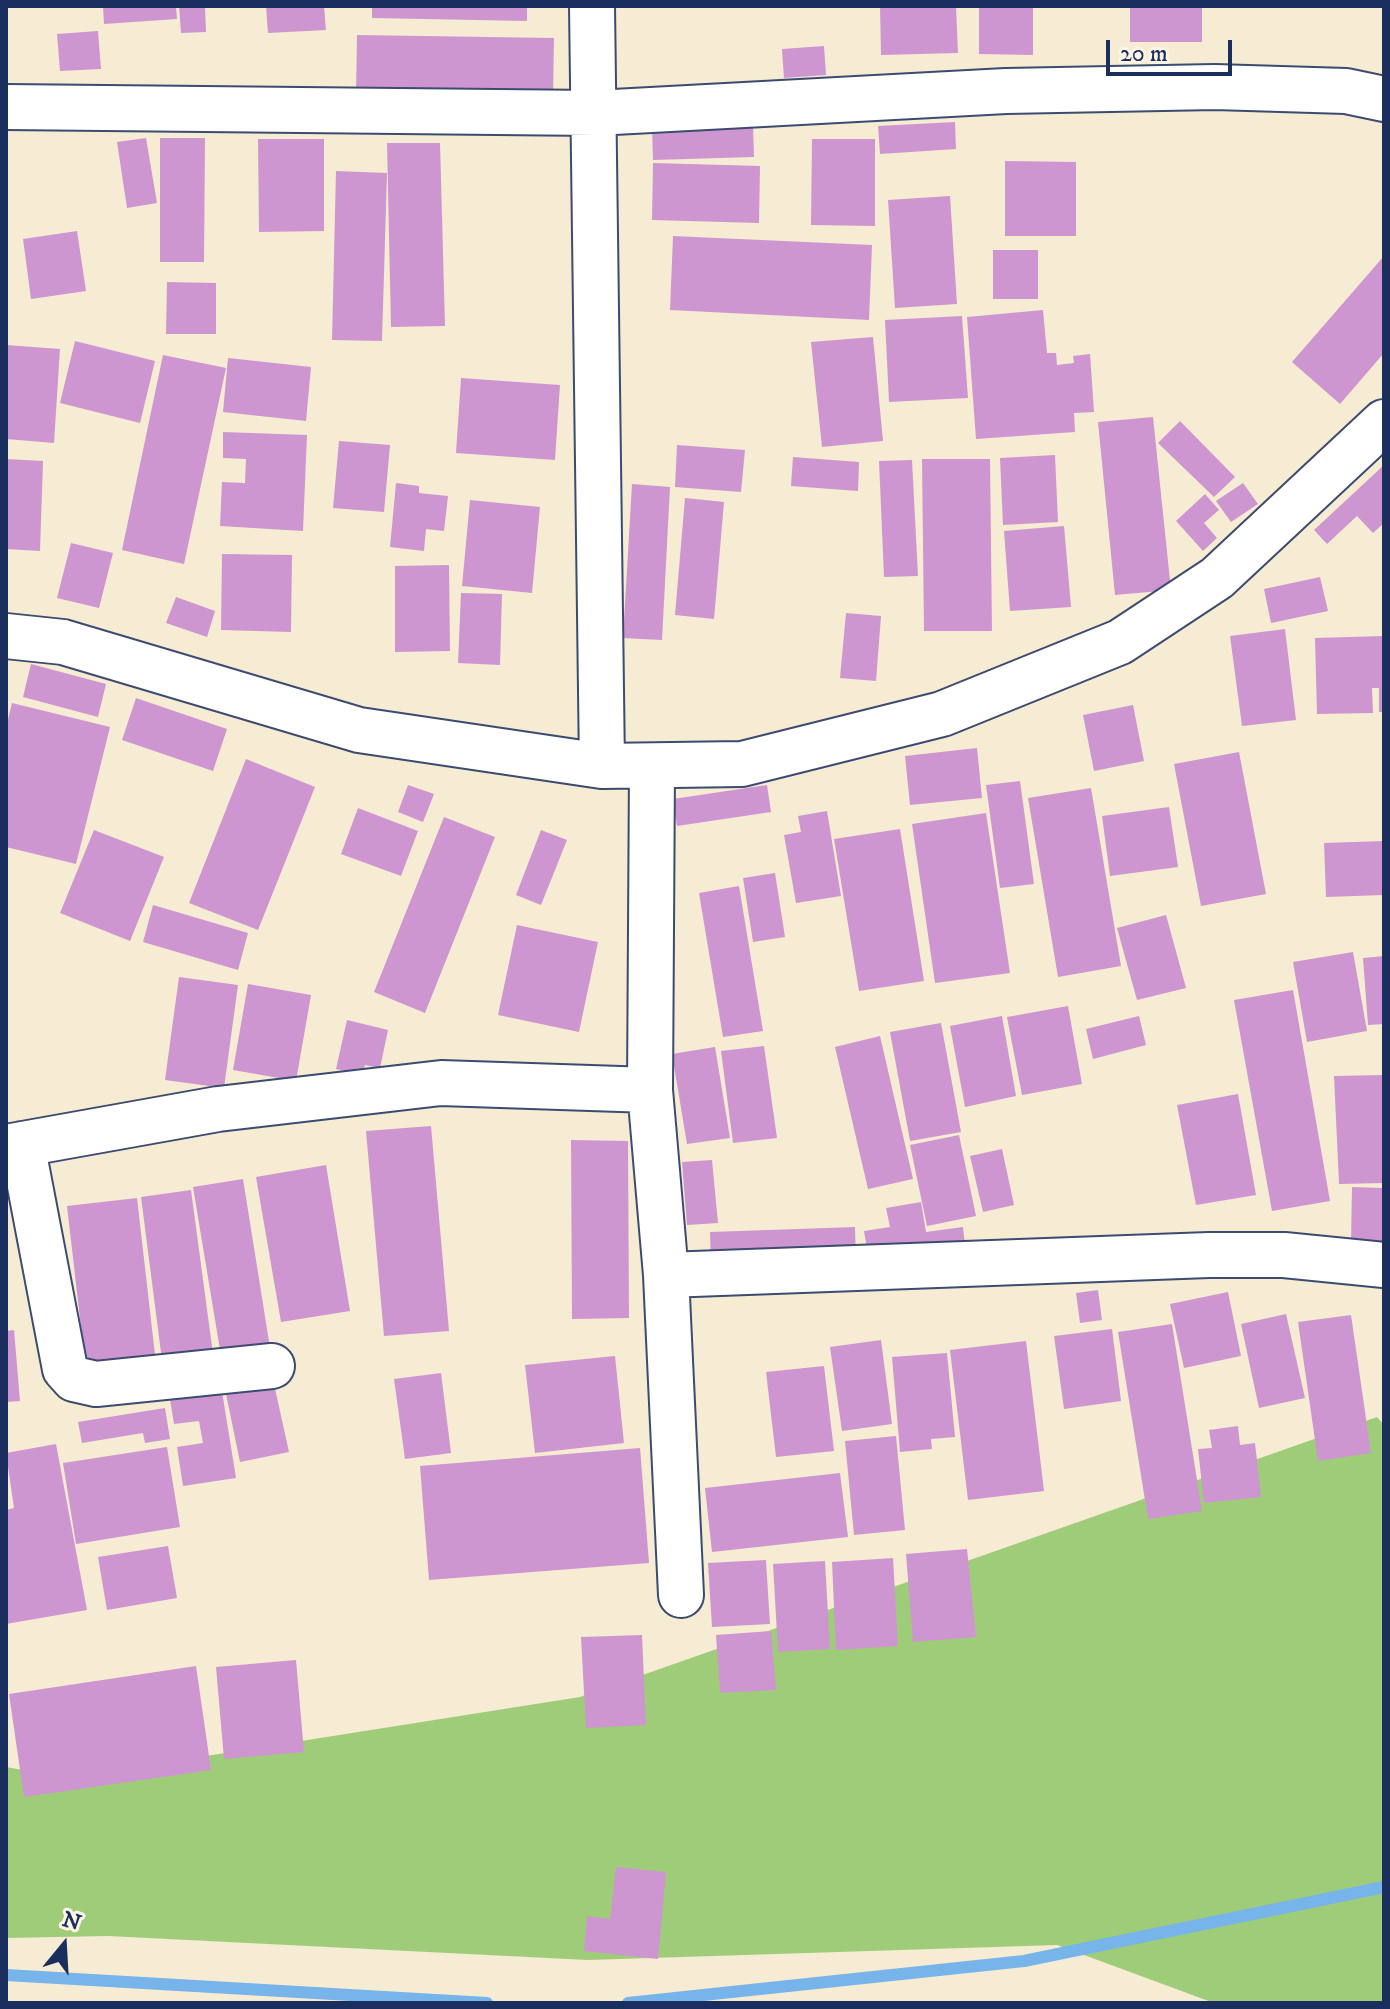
<!DOCTYPE html>
<html>
<head>
<meta charset="utf-8">
<style>
	body { margin:0 }
	#map { position:relative; width:1390px; height:2009px; overflow:hidden; background:#f6ebd3; font-family:"IM FELL DW Pica",serif }
	canvas { display:block }
	.frame { position:absolute; inset:0; border:8px solid #1b2f5e; pointer-events:none }
	.north { position:absolute; left:24px; top:1905px; width:80px; height:80px; -webkit-text-stroke:6px #fcf5e5; paint-order:stroke; rotate:18deg; font-size:22px; font-weight:700; line-height:32px; text-align:center; color:#1b2f5e }
	.north::after { content:''; display:block; margin:auto; width:28px; height:36px; background:#1b2f5e; clip-path:polygon(50% 0,100% 100%,50% 72%,0 100%) }
	.scale { position:absolute; left:1106px; top:40px; width:126px; height:36px; box-sizing:border-box; border:4px solid #1b2f5e; border-top:0; padding-left:10px; font-size:24px; line-height:28px; white-space:nowrap; color:#1b2f5e; -webkit-text-stroke:6px #fcf5e5; paint-order:stroke }
</style>
</head>
<body>
<div id="map">
<canvas width="1390" height="2009"></canvas>
<div class="frame"></div>
<div class="north">N</div>
<div class="scale">20 m</div>
</div>
<script>
const g = document.querySelector('canvas').getContext('2d');
g.lineJoin = 'round';
function fill(path, color) { g.fillStyle = color; g.fill(path, 'evenodd'); }
function stroke(path, color, width, dash) { g.strokeStyle = color; g.lineWidth = width; g.lineCap = dash ? 'butt' : 'round'; g.setLineDash(dash || []); g.stroke(path); }
fill(new Path2D(`
	M1377 1417 1384 1425V2003H1214L1057 1945 588 1960 108 1936 6 1938V1767L67 1778 580 1697Z`), '#9fcc79');
stroke(new Path2D(`
	M6 1975 487 2003
	M628 2003 1024 1961 1384 1887`), '#76b4e9', 12);
fill(new Path2D(`
	M103 6H176L177 19 104 24Z
	M179 6H205L206 32 181 33Z
	M266 6H324L326 30 268 33Z
	M372 6H527V21L372 18Z
	M880 6H956L958 53 881 55Z
	M979 6H1033V55L979 54Z
	M1130 6H1202V42H1130Z
	M98 31 101 69 60 71 57 34Z
	M357 35 554 38 553 97 356 94Z
	M824 46 826 75 784 78 782 49Z
	M955 122 956 149 880 154 878 126Z
	M753 125 754 157 653 160 652 128Z
	M146 138 157 203 127 208 117 142Z
	M160 138H205L204 262H160Z
	M258 139H324V231L259 232Z
	M812 139H875V226L811 225Z
	M387 143H440L445 326 391 327Z
	M1005 161 1076 162V236H1005Z
	M653 163 760 166 759 223 652 220Z
	M336 171 387 173 382 341 332 340Z
	M950 196 957 304 895 308 888 200Z
	M77 231 86 291 31 299 23 239Z
	M673 236 872 245 869 320 670 310Z
	M993 250H1038V299H993Z
	M1384 256V353L1340 404 1292 362Z
	M167 282 216 283V334H166Z
	M1043 310 1047 353H1056L1057 365 1074 363 1073 356 1090 354 1094 412 1074 413 1075 432 976 439 967 317Z
	M962 316 968 398 889 402 885 320Z
	M873 337 883 441 822 447 811 342Z
	M75 341 155 361 140 423 60 403Z
	M6 345 60 349 54 443 6 439Z
	M163 355 226 368 184 564 122 550Z
	M228 358 311 367 306 421 223 412Z
	M461 378 560 385 555 460 456 453Z
	M1153 417 1171 590 1115 595 1098 422Z
	M1180 421 1235 477 1214 497 1158 443Z
	M223 432 307 435 303 531 220 526 222 482 245 483 246 459 223 458Z
	M339 441 390 445 384 512 333 508Z
	M677 445 745 450 741 492 675 487Z
	M1055 455 1058 522 1003 525 1000 458Z
	M793 457 859 462 858 491 791 486Z
	M6 459 43 461 40 551 6 549Z
	M922 459H990L992 631H924Z
	M912 460 918 576 884 577 879 461Z
	M1384 465V523L1373 533 1357 516 1327 544 1314 530Z
	M396 483 419 486V493L448 496 444 531 426 529 424 551 390 547Z
	M1243 483 1258 504 1231 522 1216 501Z
	M632 484 670 487 662 640 623 638Z
	M1205 494 1219 510 1204 523 1217 538 1203 551 1176 521Z
	M685 498 724 502 714 619 675 615Z
	M470 500 540 507 532 593 462 586Z
	M1064 526 1071 607 1010 611 1004 531Z
	M71 543 113 553 99 608 57 598Z
	M222 554 292 555 291 632 221 630Z
	M449 565 450 651 395 652V566Z
	M1320 577 1328 611 1271 623 1264 589Z
	M461 593 502 594 500 665 458 663Z
	M176 597 215 611 207 637 166 623Z
	M846 613 881 616 876 681 840 678Z
	M1285 629 1296 720 1242 726 1230 636Z
	M1384 636V712H1379V688H1372L1373 713 1317 714 1315 638Z
	M31 664 106 684 98 717 23 697Z
	M136 698 227 729 213 771 122 740Z
	M12 703 110 727 76 864 6 847V728Z
	M1133 705 1144 761 1094 771 1083 715Z
	M977 748 982 798 910 805 905 756Z
	M1239 752 1266 894 1201 906 1174 764Z
	M246 759 315 787 258 930 189 903Z
	M1020 781 1034 884 1000 888 986 785Z
	M408 785 434 794 423 822 398 812Z
	M767 785 771 812 677 826 673 799Z
	M1091 788 1121 966 1058 977 1028 798Z
	M1169 807 1178 867 1110 876 1102 816Z
	M358 808 418 831 401 876 341 854Z
	M827 811 841 896 796 903 784 835 801 832 798 816Z
	M986 813 1010 973 935 983 912 824Z
	M444 817 495 837 425 1013 374 992Z
	M900 829 924 981 859 991 834 839Z
	M94 830 164 857 130 941 60 913Z
	M541 830 567 840 541 905 516 895Z
	M1384 841V895L1326 897 1324 843Z
	M775 873 785 937 753 942 743 878Z
	M739 886 763 1031 723 1037 699 893Z
	M153 905 248 933 238 970 143 942Z
	M1166 915 1186 988 1137 1000 1117 928Z
	M517 925 598 942 579 1032 498 1015Z
	M1353 952 1367 1031 1307 1042 1293 962Z
	M1384 956V1024L1368 1025 1363 958Z
	M179 977 238 985 224 1088 165 1080Z
	M248 984 311 995 296 1081 233 1070Z
	M1293 990 1330 1201 1272 1211 1234 1000Z
	M1068 1006 1082 1084 1022 1095 1007 1017Z
	M1002 1016 1016 1096 965 1107 950 1026Z
	M1139 1016 1146 1045 1093 1059 1086 1029Z
	M347 1020 388 1030 380 1068 365 1065 362 1075 336 1069Z
	M941 1023 961 1132 910 1141 890 1032Z
	M880 1036 913 1179 868 1189 835 1047Z
	M764 1046 777 1138 733 1143 721 1051Z
	M715 1047 730 1138 687 1144 672 1054Z
	M1384 1075V1183L1339 1184 1334 1076Z
	M1238 1094 1256 1195 1196 1205 1177 1105Z
	M431 1126 449 1331 384 1336 366 1131Z
	M959 1135 976 1216 927 1226 910 1145Z
	M571 1140 628 1141 629 1318 572 1319Z
	M1002 1149 1014 1205 983 1212 970 1156Z
	M712 1160 718 1223 687 1225 682 1162Z
	M326 1165 350 1311 281 1322 256 1177Z
	M243 1179 271 1354 222 1362 193 1187Z
	M1352 1187 1384 1188V1242H1351Z
	M191 1190 215 1369 164 1376 141 1197Z
	M137 1198 157 1372 87 1379 67 1206Z
	M921 1202 926 1232 963 1227 965 1245 869 1260 864 1231 890 1227 886 1208Z
	M855 1227 856 1262 711 1267 710 1232Z
	M1098 1290 1102 1320 1080 1323 1076 1293Z
	M1228 1292 1241 1356 1184 1368 1170 1304Z
	M1286 1314 1305 1398 1259 1408 1241 1324Z
	M1351 1315 1371 1453 1318 1461 1298 1322Z
	M1172 1324 1202 1511 1148 1519 1118 1332Z
	M1112 1329 1121 1401 1064 1409 1054 1336Z
	M14 1330 20 1401 6 1402V1331Z
	M881 1340 892 1424 842 1431 830 1347Z
	M1026 1341 1044 1491 968 1500 950 1350Z
	M947 1353 955 1437 931 1439 932 1449 900 1452 892 1357Z
	M615 1356 624 1443 535 1453 525 1365Z
	M824 1366 834 1451 776 1457 766 1372Z
	M441 1373 451 1453 405 1459 394 1379Z
	M220 1379 236 1478 183 1486 177 1447 203 1443 199 1421 174 1424 168 1387Z
	M274 1384 289 1452 240 1462 226 1394Z
	M165 1408 170 1439 145 1443 143 1433 82 1443 78 1422Z
	M1238 1426 1240 1445 1255 1443 1261 1497 1204 1503 1198 1449 1212 1448 1209 1430Z
	M896 1436 905 1530 854 1535 845 1441Z
	M56 1444 87 1610 6 1624V1510L14 1508 6 1453Z
	M167 1447 180 1527 76 1544 63 1463Z
	M640 1448 649 1563 429 1580 420 1466Z
	M840 1473 848 1537 712 1552 705 1488Z
	M168 1546 177 1598 107 1610 98 1557Z
	M967 1549 976 1637 913 1642 906 1554Z
	M893 1558 898 1646 836 1650 832 1562Z
	M766 1560 770 1624 712 1627 708 1563Z
	M825 1561 830 1649 778 1652 773 1564Z
	M771 1631 776 1690 720 1693 716 1635Z
	M642 1635 646 1725 586 1728 581 1637Z
	M296 1660 304 1752 224 1759 216 1667Z
	M196 1666 211 1770 24 1797 9 1694Z
	M616 1867 666 1872 658 1959 584 1951 587 1916 610 1919Z`), '#ce96d0');
const minor = new Path2D(`
	M592 6 602 766
	M6 107 595 113 1006 91 1215 87 1346 91 1384 99
	M6 636 63 642 359 730 602 766 742 764 942 714 1120 642 1217 578 1384 422
	M652 768 650 1090 666 1275 681 1595
	M22 1144 65 1369 74 1379 96 1384 272 1366
	M6 1147 218 1109 441 1083 650 1090
	M666 1275 1209 1255H1284L1384 1265`);
stroke(minor, '#3c4b70', 48);
stroke(minor, '#fff', 44);
</script>
</body>
</html>
